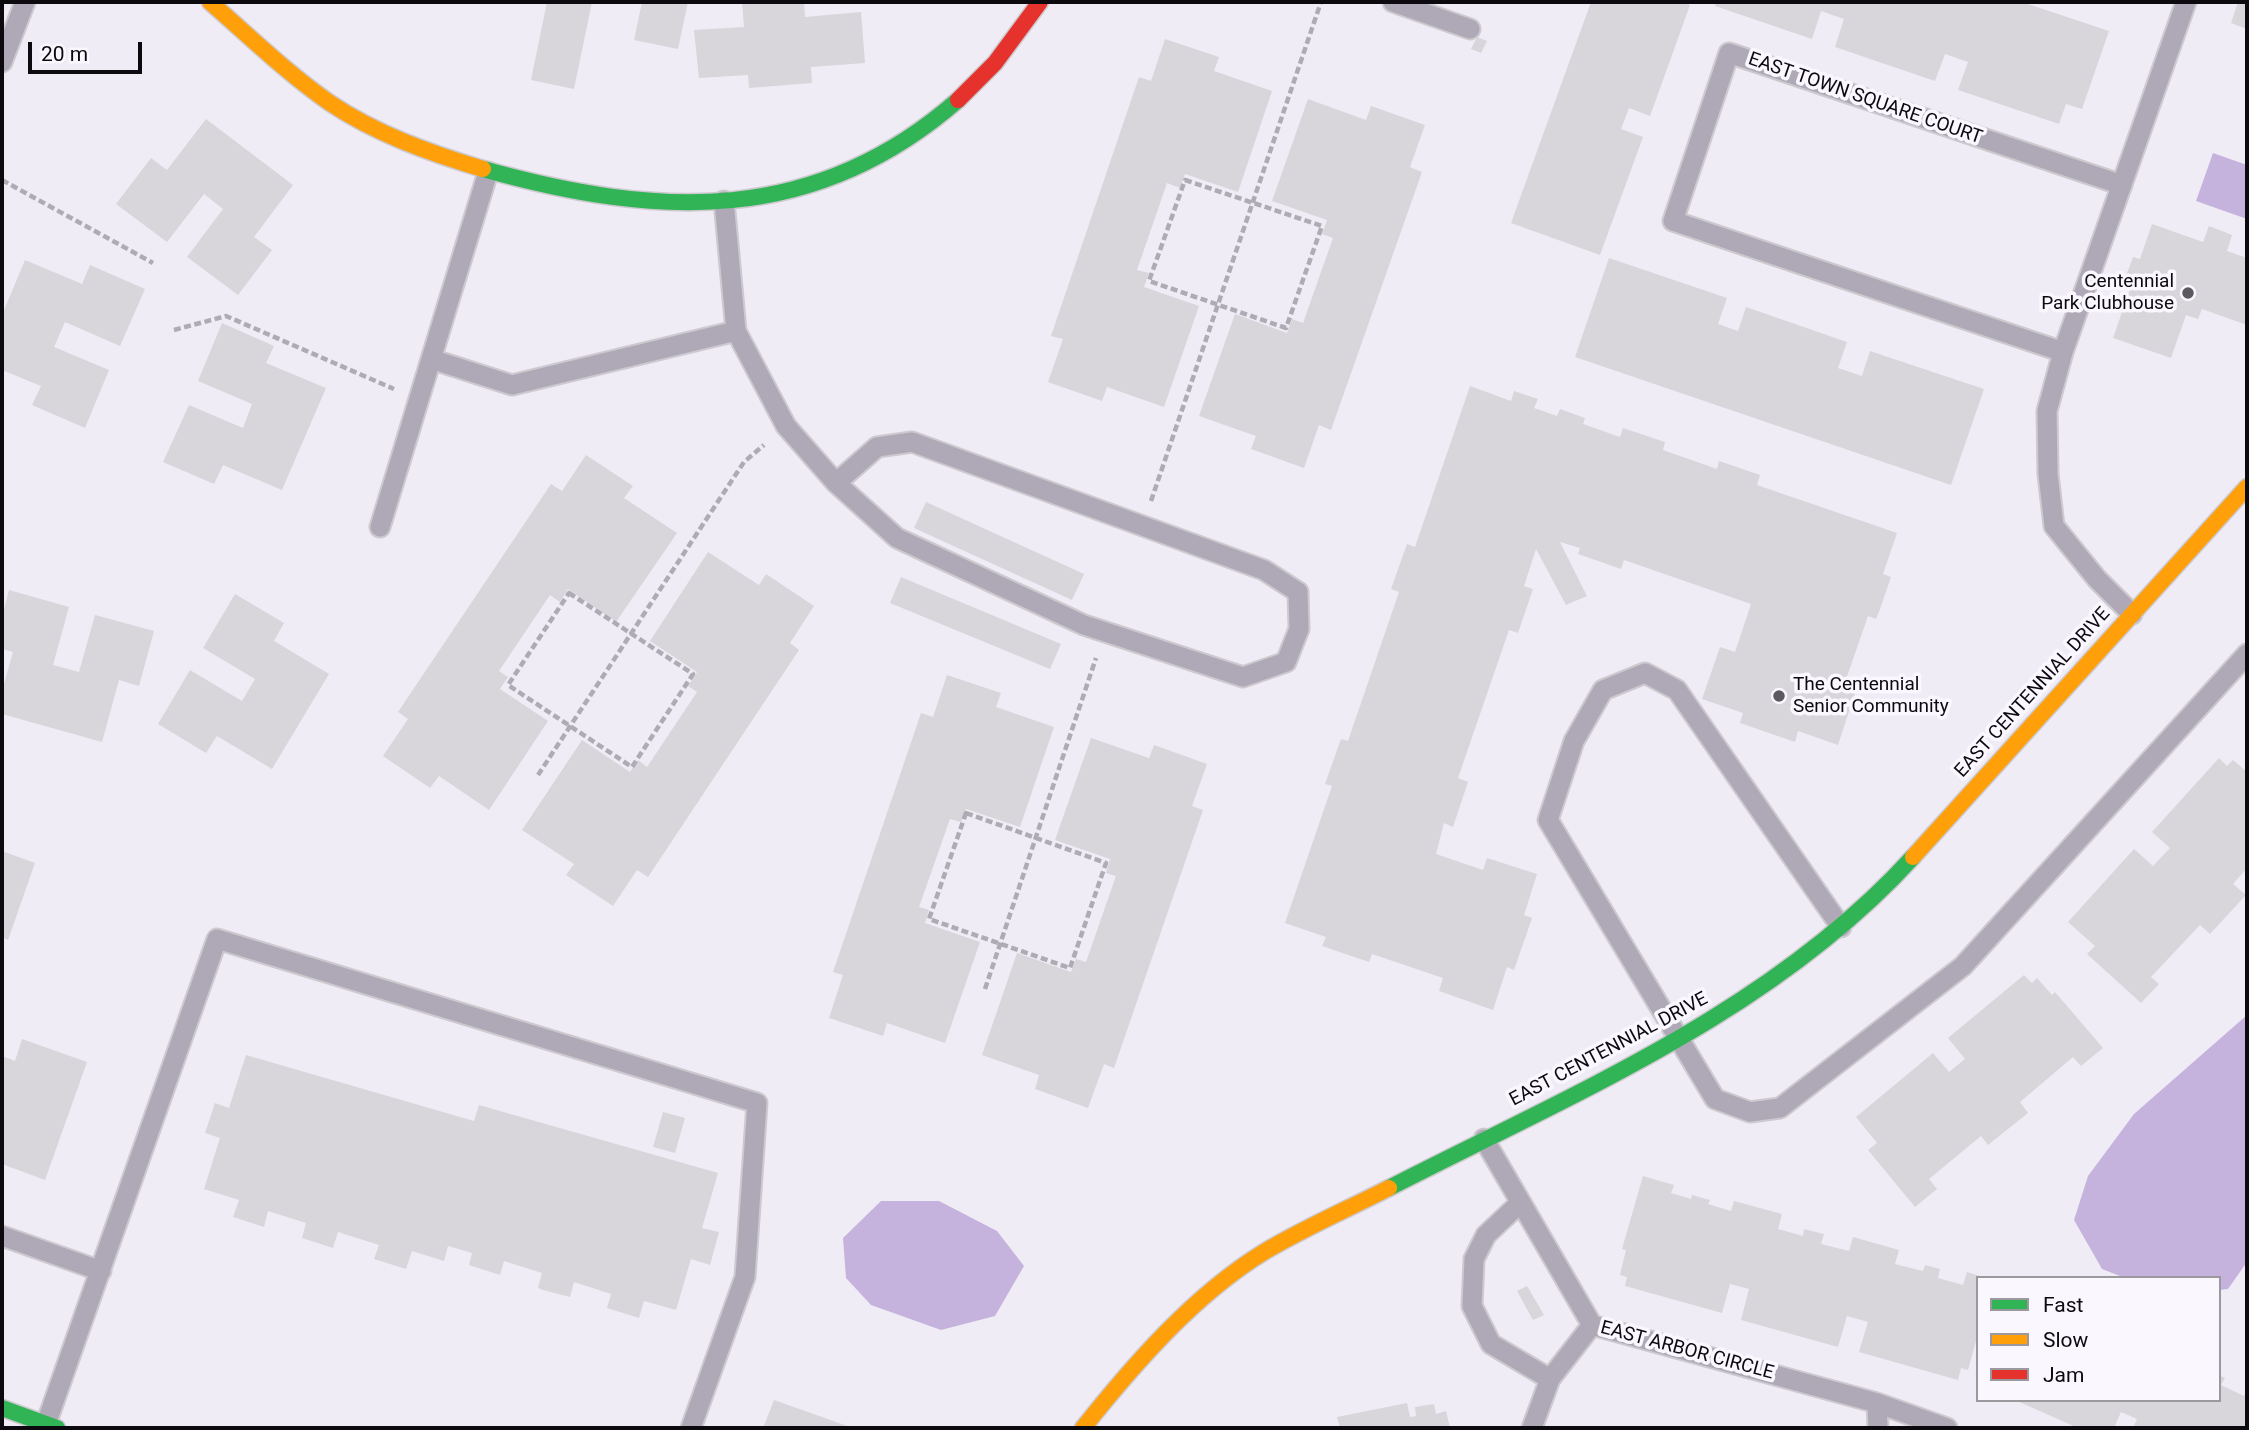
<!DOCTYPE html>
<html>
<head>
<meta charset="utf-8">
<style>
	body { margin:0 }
	#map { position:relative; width:2249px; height:1430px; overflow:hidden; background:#f0ecf5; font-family:Roboto,sans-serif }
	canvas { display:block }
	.frame { position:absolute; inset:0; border:4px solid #0c0a0f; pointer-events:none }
	.legend { position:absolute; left:1976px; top:1276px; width:245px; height:126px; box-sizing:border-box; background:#faf7fe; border:2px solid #9b989e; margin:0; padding:9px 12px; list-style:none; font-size:21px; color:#0c0a0f }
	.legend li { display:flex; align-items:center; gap:14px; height:35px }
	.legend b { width:35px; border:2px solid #9b989e }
	.scale { position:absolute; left:28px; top:42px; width:114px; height:32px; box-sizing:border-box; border:4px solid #0c0a0f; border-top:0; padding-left:9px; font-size:21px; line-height:24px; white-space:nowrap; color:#0c0a0f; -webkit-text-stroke:5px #faf7fe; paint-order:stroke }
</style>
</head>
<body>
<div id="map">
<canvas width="2249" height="1430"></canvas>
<div class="frame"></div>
<ul class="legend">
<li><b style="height:9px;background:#30b455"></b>Fast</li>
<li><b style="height:9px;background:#ff9f0a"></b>Slow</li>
<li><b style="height:9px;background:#e5322d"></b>Jam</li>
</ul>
<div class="scale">20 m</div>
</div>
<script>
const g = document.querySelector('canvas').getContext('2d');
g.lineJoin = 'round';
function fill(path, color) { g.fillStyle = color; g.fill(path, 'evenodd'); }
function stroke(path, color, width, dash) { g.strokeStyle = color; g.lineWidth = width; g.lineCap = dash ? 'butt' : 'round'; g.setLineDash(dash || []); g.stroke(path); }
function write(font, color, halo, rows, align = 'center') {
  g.font = font + ' Roboto,sans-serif'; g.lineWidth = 7; g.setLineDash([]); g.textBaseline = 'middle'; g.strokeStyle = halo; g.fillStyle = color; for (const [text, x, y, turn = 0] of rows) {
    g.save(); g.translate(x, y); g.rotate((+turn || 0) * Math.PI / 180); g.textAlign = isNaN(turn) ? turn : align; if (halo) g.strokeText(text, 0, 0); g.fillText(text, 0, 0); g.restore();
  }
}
fill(new Path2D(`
	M2213 153 2247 165V219L2196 201Z
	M2247 1015V1262L2228 1289 2219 1290V1278H2125L2102 1269 2074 1220 2088 1176 2134 1114Z
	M881 1201H939L997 1231 1024 1266 995 1316 941 1330 871 1305 846 1278 843 1238Z`), '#c5b3dd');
fill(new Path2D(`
	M547 2H592L574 89 531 80Z
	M642 2H688L678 49 634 40Z
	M742 2H804L805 17 861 12 865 63 811 67 812 83 749 88 748 75 699 78 694 30 744 27Z
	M1591 2H1681L1690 5 1650 116 1629 108 1621 129 1643 137 1600 255 1511 223Z
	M1716 2H2022L2109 31 2082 109 2066 104 2059 124 1958 90 1968 62 1945 54 1935 81 1835 47 1844 19 1821 11 1812 39 1715 6Z
	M2238 2H2247V29L2231 23Z
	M1477 37 1487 41 1481 53 1471 49Z
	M1165 39 1219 57 1214 71 1272 91 1238 192 1185 174 1180 188 1167 183 1137 270 1149 273 1144 287 1199 306 1164 407 1107 387 1102 401 1048 382 1063 339 1051 336 1139 77 1151 81Z
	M1308 99 1366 120 1371 106 1425 125 1410 167 1422 172 1331 430 1319 425 1304 468 1251 449 1256 436 1199 416 1235 314 1287 333 1292 319 1303 323 1333 238 1322 234 1327 220 1272 201Z
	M206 119 293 185 254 237 272 250 238 295 187 257 223 209 204 194 167 242 116 204 151 158 167 170Z
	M2152 224 2203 242 2209 226 2232 235 2227 251 2247 258V325L2202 309 2198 319 2186 315 2171 358 2113 338 2134 278 2126 276 2133 257 2140 259Z
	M1609 258 1727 298 1718 324 1738 331 1746 307 1847 342 1838 368 1862 376 1870 351 1984 389 1951 485 1575 357Z
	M25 260 82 284 90 265 145 289 120 346 65 322 54 347 109 370 85 428 32 405 41 386 2 370V315Z
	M222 323 274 346 266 363 326 388 282 490 223 465 214 484 163 462 189 405 243 428 252 404 198 381Z
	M1470 386 1511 401 1514 391 1538 399 1534 408 1557 416 1560 409 1585 418 1583 424 1620 437 1623 428 1665 442 1663 450 1717 469 1719 461 1760 475 1757 485 1897 533 1883 574 1891 577 1880 609 1876 619 1868 616 1843 688 1855 693 1838 745 1798 731 1795 742 1740 723 1743 713 1702 699 1720 647 1735 652 1751 604 1624 560 1621 569 1578 554 1580 548 1560 542 1587 596 1566 605 1536 549 1524 586 1533 589 1518 633 1509 630 1458 778 1468 782 1453 827 1444 823 1436 854 1483 870 1487 858 1537 874 1524 915 1532 918 1514 970 1507 967 1493 1010 1439 991 1443 978 1372 954 1369 962 1322 946 1326 937 1285 923 1332 786 1325 784 1341 739 1348 741 1399 592 1391 589 1407 544 1415 547Z
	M586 455 633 486 624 498 677 533 616 622 568 589 560 602 550 595 499 671 508 677 500 689 548 721 489 810 439 776 430 788 383 756 408 719 398 712 551 484 562 491Z
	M926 502 1084 574 1072 600 914 528Z
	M708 552 759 585 766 574 814 606 790 643 799 650 648 877 637 870 613 906 566 875 574 864 522 830 582 740 630 772 638 760 647 767 697 692 688 686 697 672 650 641Z
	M901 577 1061 644 1050 669 890 603Z
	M9 590 69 607 53 665 79 672 95 615 154 631 139 686 119 680 102 742 2 714V691L13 652 2 649V617Z
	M235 594 284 623 274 641 329 674 272 769 217 736 206 753 158 724 190 670 242 701 255 679 203 648Z
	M947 675 1001 693 996 707 1054 727 1020 827 966 809 961 822 950 819 919 907 929 910 925 923 980 942 945 1043 887 1023 883 1036 829 1018 843 975 833 972 921 713 933 717Z
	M1091 738 1149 758 1154 745 1207 764 1192 806 1203 810 1114 1068 1104 1064 1088 1108 1035 1089 1039 1075 982 1055 1017 953 1071 972 1076 959 1086 962 1116 876 1106 873 1110 859 1055 840Z
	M2219 758 2227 766 2233 760 2247 772V868L2233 884 2246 895 2210 934 2200 925 2151 977 2159 984 2141 1003 2087 954 2095 946 2068 922 2134 849 2153 866 2170 848 2152 832Z
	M2 851 35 863 8 940 2 937Z
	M2024 975 2032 983 2037 978 2052 995 2055 992 2103 1048 2081 1066 2073 1057 2020 1102 2028 1113 1988 1145 1981 1136 1929 1179 1937 1189 1915 1207 1868 1150 1877 1143 1856 1117 1933 1053 1949 1072 1965 1059 1948 1038Z
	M22 1039 87 1062 45 1180 2 1164V1056L15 1061Z
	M246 1055 474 1121 479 1105 718 1173 702 1228 719 1232 710 1265 691 1259 676 1310 644 1301 639 1318 607 1308 611 1294 574 1282 570 1297 543 1290 538 1288 542 1273 504 1261 500 1275 469 1265 472 1253 448 1246 444 1261 412 1251 406 1269 374 1259 379 1245 338 1232 333 1248 302 1238 306 1223 268 1211 264 1227 233 1217 239 1200 204 1189 220 1138 205 1133 215 1103 229 1108Z
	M663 1112 685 1118 675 1153 653 1147Z
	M1643 1176 1674 1185 1671 1193 1691 1199 1692 1195 1710 1200 1708 1204 1731 1211 1734 1201 1782 1214 1778 1229 1803 1236 1804 1229 1824 1234 1821 1244 1849 1251 1853 1237 1899 1250 1895 1264 1923 1271 1925 1265 1940 1269 1938 1278 1963 1285 1967 1272 1983 1277 1978 1278V1334L1968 1370 1961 1368 1958 1380 1859 1352 1868 1322 1847 1316 1838 1347 1741 1320 1749 1289 1730 1284 1722 1313 1625 1286 1627 1277 1620 1275 1626 1250 1622 1249Z
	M1527 1286 1544 1315 1533 1320 1517 1291Z
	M2219 1375 2225 1378 2221 1385 2244 1396 2247 1388V1428H2133L2137 1419 2121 1412 2114 1428H2078L2015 1400H2219Z
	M774 1400 853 1428H763Z
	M1407 1403 1410 1417 1416 1416 1415 1407 1434 1404 1436 1414 1446 1411 1450 1428H1340L1337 1417Z`), '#d8d5db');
const lane = new Path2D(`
	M1393 2 1470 29
	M2 62 25 2
	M724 201 736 331 786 426 836 483 897 538 1084 625 1243 677 1286 662 1299 629 1298 592 1264 570 912 442 877 447 836 483
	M2063 352 1673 221 1729 53 2122 185
	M431 359 512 385 736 331
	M380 527 488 172
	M2132 614 2097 579 2054 526 2048 474 2047 411 2063 352 2186 2
	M1841 927 1677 690 1645 673 1603 690 1574 741 1548 820 1715 1099 1750 1112 1780 1108 1963 966 2247 654
	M1484 1139 1592 1325 1877 1403 1947 1428
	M1520 1203 1486 1235 1474 1259 1472 1306 1491 1344 1550 1379
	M2 1236 101 1271
	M1877 1403 1878 1428
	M46 1424 217 939 757 1103 745 1277 691 1428
	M1532 1428 1550 1379 1592 1325`);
const fast = new Path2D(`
	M483 169C658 218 814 226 958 100
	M1389 1188C1572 1094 1772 1012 1913 857
	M2 1408 57 1428`);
const slow = new Path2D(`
	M210 2C249 36 287 73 330 103 376 134 430 153 483 169
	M1913 857 2247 487
	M1083 1428C1134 1364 1194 1295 1264 1252 1304 1228 1348 1209 1389 1188`);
const jam = new Path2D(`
	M958 100 995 63 1040 2`);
stroke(lane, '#ccc9cf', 23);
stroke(fast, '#ccc9cf', 19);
stroke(slow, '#ccc9cf', 19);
stroke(jam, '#ccc9cf', 19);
stroke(new Path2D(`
	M2 180 153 263
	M1185 180 1322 226 1286 328 1149 281Z
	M174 330 226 316 394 389
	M1151 501 1321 2
	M569 593 693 674 632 767 508 685Z
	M538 775 744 462 764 445
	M966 813 1106 863 1070 968 929 919Z
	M985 989 1096 658`), '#afabb5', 4.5, [7, 3.5]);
stroke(lane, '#afa9b7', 19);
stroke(fast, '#30b455', 16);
stroke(slow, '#ff9f0a', 16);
stroke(jam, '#e5322d', 16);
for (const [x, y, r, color] of [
	[2188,293,7,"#5c5960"],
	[1779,696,7,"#5c5960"]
]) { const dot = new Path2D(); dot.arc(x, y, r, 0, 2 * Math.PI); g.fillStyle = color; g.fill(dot); stroke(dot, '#faf7fe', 2.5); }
write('19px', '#0c0a0f', '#faf7fe', [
	["EAST TOWN SQUARE COURT",1865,99,19],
	["EAST CENTENNIAL DRIVE",2033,693,-48],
	["EAST CENTENNIAL DRIVE",1609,1050,-28],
	["EAST ARBOR CIRCLE",1687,1351,15]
]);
write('19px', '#0c0a0f', '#faf7fe', [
	["Centennial",2174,282],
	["Park Clubhouse",2174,304],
	["The Centennial",1793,685,"left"],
	["Senior Community",1793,707,"left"]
], 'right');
</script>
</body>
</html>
